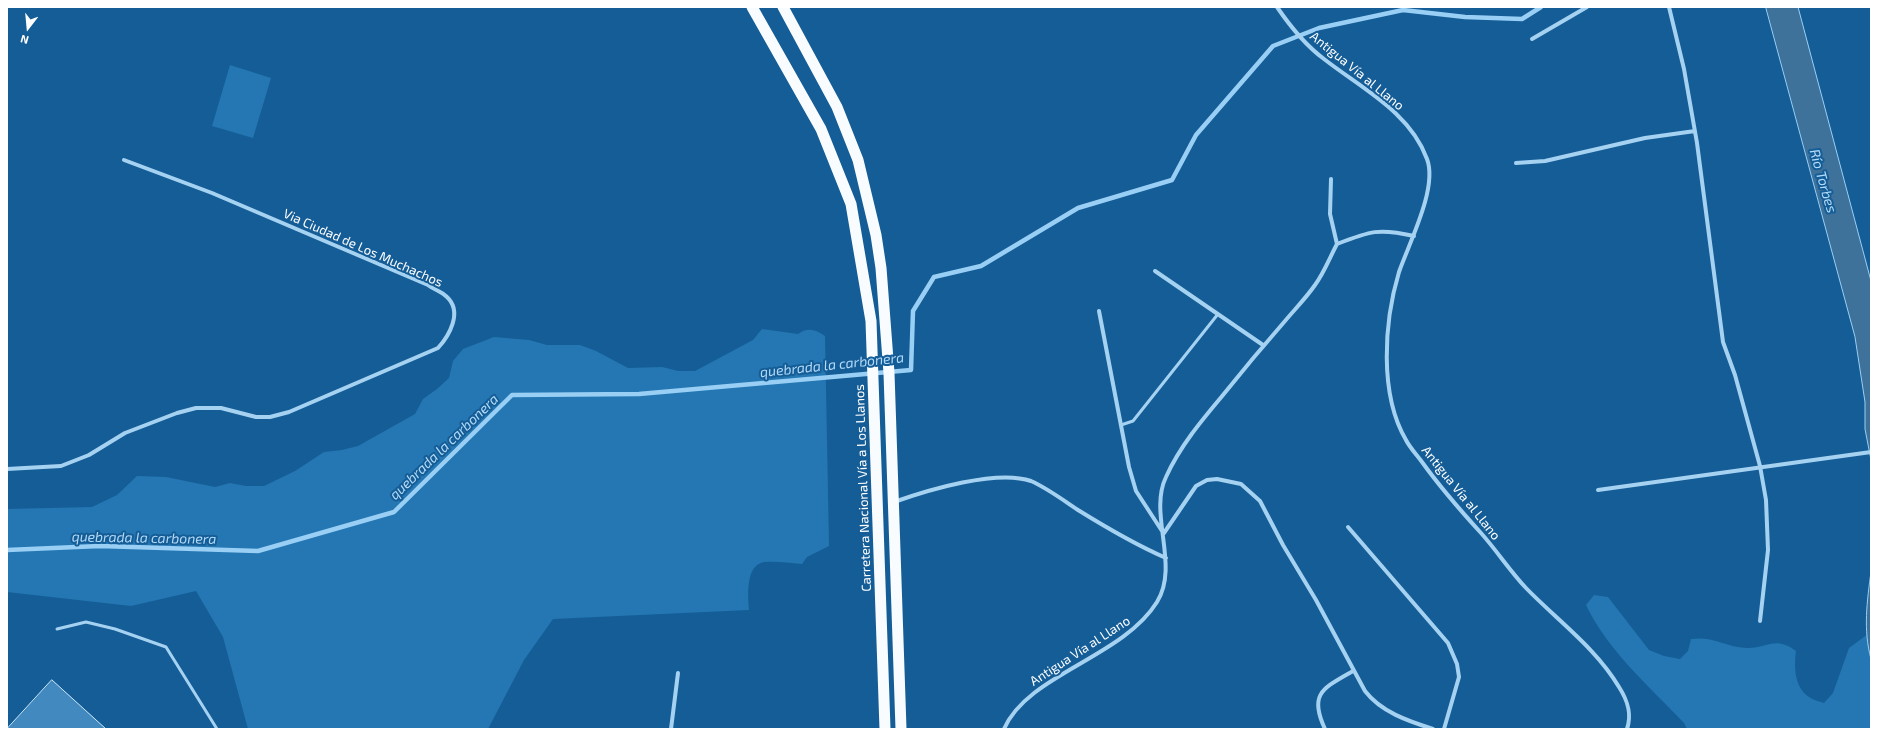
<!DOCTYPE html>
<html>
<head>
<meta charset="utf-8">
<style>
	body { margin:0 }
	#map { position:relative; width:1878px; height:736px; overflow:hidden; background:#155d97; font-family:"Exo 2",sans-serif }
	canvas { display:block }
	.frame { position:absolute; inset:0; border:8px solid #fff; pointer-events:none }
	.north { position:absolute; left:8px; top:8px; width:40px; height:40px; -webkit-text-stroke:3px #155d97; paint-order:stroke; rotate:196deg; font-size:11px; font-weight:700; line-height:16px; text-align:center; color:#fff }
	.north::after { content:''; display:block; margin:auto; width:14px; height:18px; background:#fff; clip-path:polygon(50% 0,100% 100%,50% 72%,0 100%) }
</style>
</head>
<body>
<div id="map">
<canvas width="1878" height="736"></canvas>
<div class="frame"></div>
<div class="north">N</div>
</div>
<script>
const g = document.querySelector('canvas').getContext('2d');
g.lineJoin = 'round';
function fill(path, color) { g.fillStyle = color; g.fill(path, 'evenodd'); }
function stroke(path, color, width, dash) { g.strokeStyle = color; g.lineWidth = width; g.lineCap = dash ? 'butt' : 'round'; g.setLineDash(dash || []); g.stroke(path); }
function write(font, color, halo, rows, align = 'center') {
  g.font = font + ' "Exo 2",sans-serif'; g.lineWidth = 4; g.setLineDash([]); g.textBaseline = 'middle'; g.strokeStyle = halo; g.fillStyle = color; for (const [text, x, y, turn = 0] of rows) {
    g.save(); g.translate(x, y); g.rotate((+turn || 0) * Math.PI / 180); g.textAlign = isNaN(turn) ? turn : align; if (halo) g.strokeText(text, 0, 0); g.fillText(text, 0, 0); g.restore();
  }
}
fill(new Path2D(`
	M230 65 271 78 253 138 212 126Z
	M762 329 798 334C807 327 816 329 825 336L829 546 807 557 802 564C790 563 776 561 764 562 745 565 748 597 749 610L553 619 524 660 488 729H248L223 637 196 591 131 606 7 592V509L92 507 117 495 137 476 166 477 215 487 230 483 246 486H264L295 471 324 452 342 450 358 446 415 414 423 399 437 389 449 378 453 361 463 349 494 337 529 340 547 345H580L596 351 628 368 662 367 678 371H695L753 340Z
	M1594 595 1608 597 1649 650 1664 656 1680 659 1688 651 1691 639C1713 636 1726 647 1746 648 1766 649 1775 635 1796 651 1794 666 1794 687 1809 697 1813 700 1819 701 1824 703L1833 693 1849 648 1868 634 1871 636V729H1687L1684 723C1649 686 1608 651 1586 605Z`), '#2477b3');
const water = new Path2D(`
	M1766 7H1798L1871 281V460L1865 429V402L1855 337Z
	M1871 572V659C1863 630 1867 601 1871 572Z`);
fill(water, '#3f729b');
stroke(water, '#99cff5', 1);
stroke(new Path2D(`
	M7 550 100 546 258 551 394 512 512 395 639 394 911 370 913 311 934 277 981 266 1078 208 1172 180 1196 135 1273 46 1319 28 1403 10 1465 17 1522 19 1541 7`), '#99cff5', 4.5);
const building = new Path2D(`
	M52 680 106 729H7Z`);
fill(building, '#4289bf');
stroke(building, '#cee9fc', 1);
stroke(new Path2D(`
	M1121 425 1133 421 1218 314
	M57 629 86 622 115 629 166 647 217 729`), '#a6d2f2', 3);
stroke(new Path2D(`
	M1277 7C1290 26 1305 45 1324 59 1361 88 1410 112 1427 159 1438 188 1409 243 1399 272 1384 322 1379 394 1406 440 1410 448 1417 455 1422 462 1440 487 1460 510 1481 533 1497 551 1510 571 1526 588 1557 620 1596 648 1619 687 1628 701 1632 714 1627 729
	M1669 7 1684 69 1697 143 1723 342 1735 375 1760 466 1766 500 1768 550 1760 621
	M1532 39 1587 7
	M1516 163 1545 161 1645 138 1695 131
	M1331 179 1330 214 1337 244
	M1155 271 1263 345
	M1099 311 1129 467 1136 491 1162 531
	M7 469 61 466 89 455 125 433 177 413 196 408H221L256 417H270L289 412 438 348C449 336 463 312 447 297 442 292 433 289 428 285L212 193 124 160
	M1598 490 1871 452
	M894 502C928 490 997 469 1031 481 1047 488 1063 500 1078 510 1107 528 1134 544 1166 558
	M1348 527 1448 643 1457 664 1459 677 1444 729
	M1164 533 1196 486 1207 480 1217 479 1241 484 1260 501 1283 545 1316 600 1365 691C1381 712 1408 721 1433 729
	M671 729 678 673
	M1004 729C1028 674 1122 658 1157 602 1180 565 1148 514 1166 477 1180 446 1202 420 1223 395 1243 370 1264 345 1285 321 1295 309 1306 298 1315 285 1324 273 1330 257 1337 244 1370 231 1379 228 1414 236
	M1325 729C1308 693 1324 688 1353 671`), '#a6d2f2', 4);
stroke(new Path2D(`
	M752 7 821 129 851 204 871 321 885 729
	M783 7 837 107 858 160 876 235 881 268 889 373 901 729`), '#f8fcff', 11);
write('13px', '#fff', '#155d97', [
	["Antigua Vía al Llano",1357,71,39],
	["Via Ciudad de Los Muchachos",363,248,24],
	["Carretera Nacional Vía a Los Llanos",863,488,-92],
	["Antigua Vía al Llano",1461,493,51],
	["Antigua Vía al Llano",1080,651,-33]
]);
write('italic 14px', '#b3dbf9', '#155d97', [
	["Río Torbes",1823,181,74],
	["quebrada la carbonera",832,365,-6],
	["quebrada la carbonera",444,447,-44],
	["quebrada la carbonera",144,538,1]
]);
</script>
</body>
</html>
